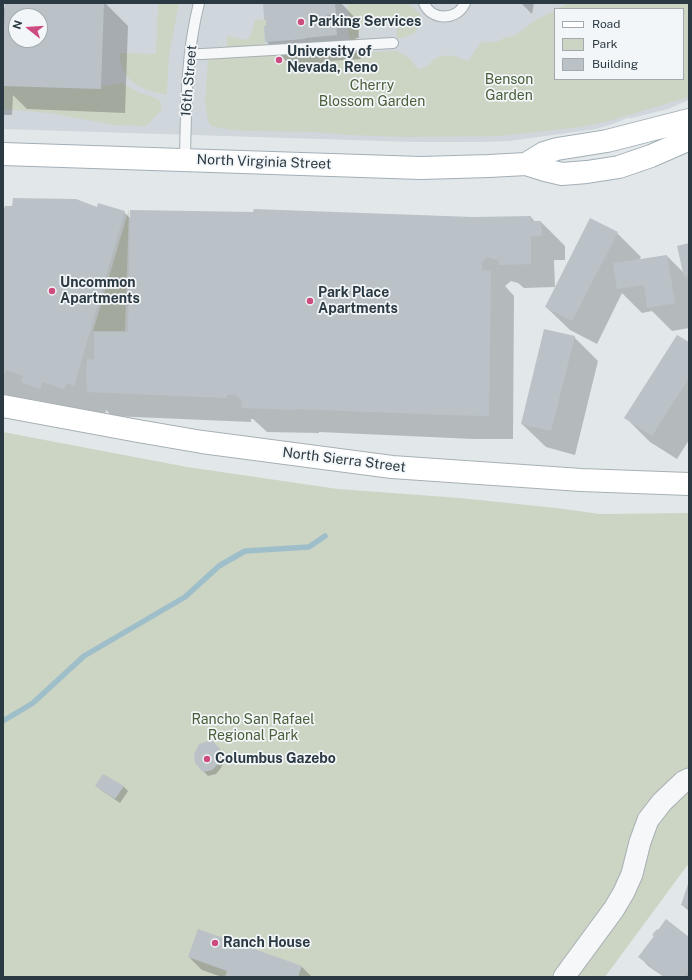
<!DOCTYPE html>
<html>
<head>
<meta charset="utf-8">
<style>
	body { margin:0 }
	#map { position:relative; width:692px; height:980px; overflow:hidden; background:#e2e8ea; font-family:"Public Sans",sans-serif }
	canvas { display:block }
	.frame { position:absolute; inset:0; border:4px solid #2b3942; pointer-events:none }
	.legend { position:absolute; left:554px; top:8px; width:130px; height:72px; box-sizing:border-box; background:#f2f6f8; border:1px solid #a2aaaf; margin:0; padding:5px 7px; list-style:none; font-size:12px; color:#2b3942 }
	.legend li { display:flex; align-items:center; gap:8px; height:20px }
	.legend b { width:20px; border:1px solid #a2aaaf }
	.north { position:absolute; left:8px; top:8px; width:40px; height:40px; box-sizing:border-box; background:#f2f6f8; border:1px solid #a2aaaf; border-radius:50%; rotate:287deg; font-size:11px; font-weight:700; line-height:16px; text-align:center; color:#2b3942 }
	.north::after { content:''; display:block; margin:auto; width:14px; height:18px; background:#cc4b80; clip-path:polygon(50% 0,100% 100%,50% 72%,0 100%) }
</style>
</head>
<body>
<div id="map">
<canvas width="692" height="980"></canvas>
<div class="frame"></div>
<ul class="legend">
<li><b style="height:5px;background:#fff"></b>Road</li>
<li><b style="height:11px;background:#ccd4c4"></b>Park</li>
<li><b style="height:11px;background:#bac2c7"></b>Building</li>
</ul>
<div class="north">N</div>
</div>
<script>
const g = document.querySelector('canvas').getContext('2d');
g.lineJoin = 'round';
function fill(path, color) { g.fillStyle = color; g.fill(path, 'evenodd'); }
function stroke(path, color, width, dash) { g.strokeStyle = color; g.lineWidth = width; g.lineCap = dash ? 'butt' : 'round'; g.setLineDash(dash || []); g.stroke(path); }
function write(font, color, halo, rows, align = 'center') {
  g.font = font + ' "Public Sans",sans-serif'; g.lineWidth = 3.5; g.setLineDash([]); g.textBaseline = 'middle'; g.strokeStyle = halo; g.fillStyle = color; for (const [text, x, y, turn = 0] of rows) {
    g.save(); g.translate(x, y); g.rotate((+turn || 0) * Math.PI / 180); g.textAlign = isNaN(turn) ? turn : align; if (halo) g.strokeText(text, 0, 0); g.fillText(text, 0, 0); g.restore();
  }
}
fill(new Path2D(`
	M3 3H689V100L668 109 632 118H627L613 124 596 129 510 141 482 142H413L3 129ZM555 9H683V79H555ZM16 16H40V40H16Z`), '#d0d7dc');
fill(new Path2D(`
	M158 3H179L169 55 167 95C142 90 120 82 120 53L156 54Z
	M349 3H408L421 15 416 32 403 38H397L396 20 363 21V23L356 40 353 42 350 40C345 30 353 19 347 9Z
	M567 3H689V97L605 122 581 127 500 136 405 137 349 135 316 132 248 131 231 130 211 126 208 121 205 103 208 59 307 54 397 51 410 59 415 66 420 69C431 66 429 63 436 58 446 52 459 58 469 61L474 52 482 42H496L507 37 515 36 521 31 536 20 555 10V79H683V9H557Z
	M266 19V26H264L265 46 227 49V36L247 40 251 35 255 20Z
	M122 83 140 93 155 98 160 101 162 110 153 118 149 124 145 126 115 125 49 113 3 109V86L101 89V87Z
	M129 209 125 331H93Z
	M3 432 187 467 338 489 460 498 556 508 600 514 689 513V863L605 977H3Z`), '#ccd4c4');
fill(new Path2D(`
	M6 3H105L128 26 125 113 27 109 13 95 12 115H3V6L6 9ZM16 16H40V40H16Z
	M264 3H341L358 21 359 38H355L360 42 361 59 329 61V63L290 65 266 41 267 21 265 19Z
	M521 3H534L532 14Z
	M97 208 124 212 130 218 531 217 535 222H541L565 246V260H554L555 287 524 288 518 283 511 281 505 286 514 296 513 439H474L319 432V433L267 432 253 419H251V422L112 416 106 410 105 416 36 400 33 411 3 404V215Z
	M617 233 641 257 639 260 667 256 684 273 689 244V328L672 331 652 311 642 313 622 293 597 344 570 330 546 307Z
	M574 337 598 361 575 455 546 447 522 424Z
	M689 343V440L677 459 650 442 626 418Z
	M218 747 223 753 225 760 221 768 216 774 208 776 196 763Z
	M104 775 124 787 128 791 120 803 101 790 96 786Z
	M689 883V911L682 905Z
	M198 930 302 967 312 977H222L202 970 189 957Z
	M655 937 689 938V977H664L648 966 640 957Z`), '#0003');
stroke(new Path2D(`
	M3 721 33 703 84 656 185 597 219 566 245 551 309 547 325 536`), '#9ebec9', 5.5);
fill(new Path2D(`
	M5 3H104L101 89 3 86V52ZM16 16H40V40H16Z
	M263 3H335L336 14 327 15V18L336 17 337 35 305 38V39L265 42 264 26H266V19H264Z
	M13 198 76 199 97 207 98 203 125 211 74 386 67 383 64 389 42 382 40 389 21 382 23 376 6 370 3 378V212L5 206H12Z
	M254 209 473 217 531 216V221H541L542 236H531V264L499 265 498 256 497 260 487 257 482 262V270L491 271 489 416 450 415 296 409V410L242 408 241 400 236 395H227V398L87 392 86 374 87 359 94 360V332H128L130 210 253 212Z
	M590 218 618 232 572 321 545 307Z
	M689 243V276L684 277 677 246Z
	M667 255 675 303 647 308 644 285 617 289 613 263Z
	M544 329 575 336 551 431 521 424Z
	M677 335 689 342V378L652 436 624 418Z
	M208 741H213L219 748 221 755 218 764 212 770 203 772 195 763 194 754 199 744Z
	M103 774 124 786 115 799 95 786Z
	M689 881V907L681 905Z
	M666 919 689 937V970L684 977H665L638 957 654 936 652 935 657 929 658 930Z
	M198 929 302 966 298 977H225L227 971 188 957Z`), '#bac2c7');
const lane = new Path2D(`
	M424 3C431 21 457 21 465 3
	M190 54H203L393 43
	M185 160C186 107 186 54 199 3`);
const street = new Path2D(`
	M564 977 614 909 624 892 632 874 640 842 648 820 662 802 683 782 689 779`);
const secondary = new Path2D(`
	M3 406 138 431 202 442 392 467 581 480 689 484`);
const primary = new Path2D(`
	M3 154 421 168 489 166 526 164 545 170 562 174 587 172 619 167 651 156 683 142 689 138
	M526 164 544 153 557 149 607 141 689 120`);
stroke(lane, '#a7b0b4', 12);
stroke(street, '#a7b0b4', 23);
stroke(secondary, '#a7b0b4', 24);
stroke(primary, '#a2afb6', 24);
stroke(lane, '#f5f7f9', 10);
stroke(street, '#f5f7f9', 21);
stroke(secondary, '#fff', 22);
stroke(primary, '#fff', 22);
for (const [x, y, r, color] of [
	[301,22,4,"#cc4b80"],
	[279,60,4,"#cc4b80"],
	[52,291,4,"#cc4b80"],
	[310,301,4,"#cc4b80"],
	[207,759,4,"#cc4b80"],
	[215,943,4,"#cc4b80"]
]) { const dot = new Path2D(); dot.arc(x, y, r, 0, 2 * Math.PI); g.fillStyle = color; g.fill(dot); stroke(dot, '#f2f6f8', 1.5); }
write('bold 14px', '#2b3942', '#f2f6f8', [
	["Parking Services",309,22],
	["University of",287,52],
	["Nevada, Reno",287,68],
	["Uncommon",60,283],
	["Apartments",60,299],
	["Park Place",318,293],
	["Apartments",318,309],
	["Columbus Gazebo",215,759],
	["Ranch House",223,943]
], 'left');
write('14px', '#495e38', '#f2f6f8', [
	["Benson",509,80],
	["Garden",509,96],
	["Cherry",372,86],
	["Blossom Garden",372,102],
	["Rancho San Rafael",253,720],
	["Regional Park",253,736]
]);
write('14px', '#2b3942', '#f2f6f8', [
	["16th Street",189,81,-85],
	["North Virginia Street",264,162,2],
	["North Sierra Street",344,460,7]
]);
</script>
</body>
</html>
